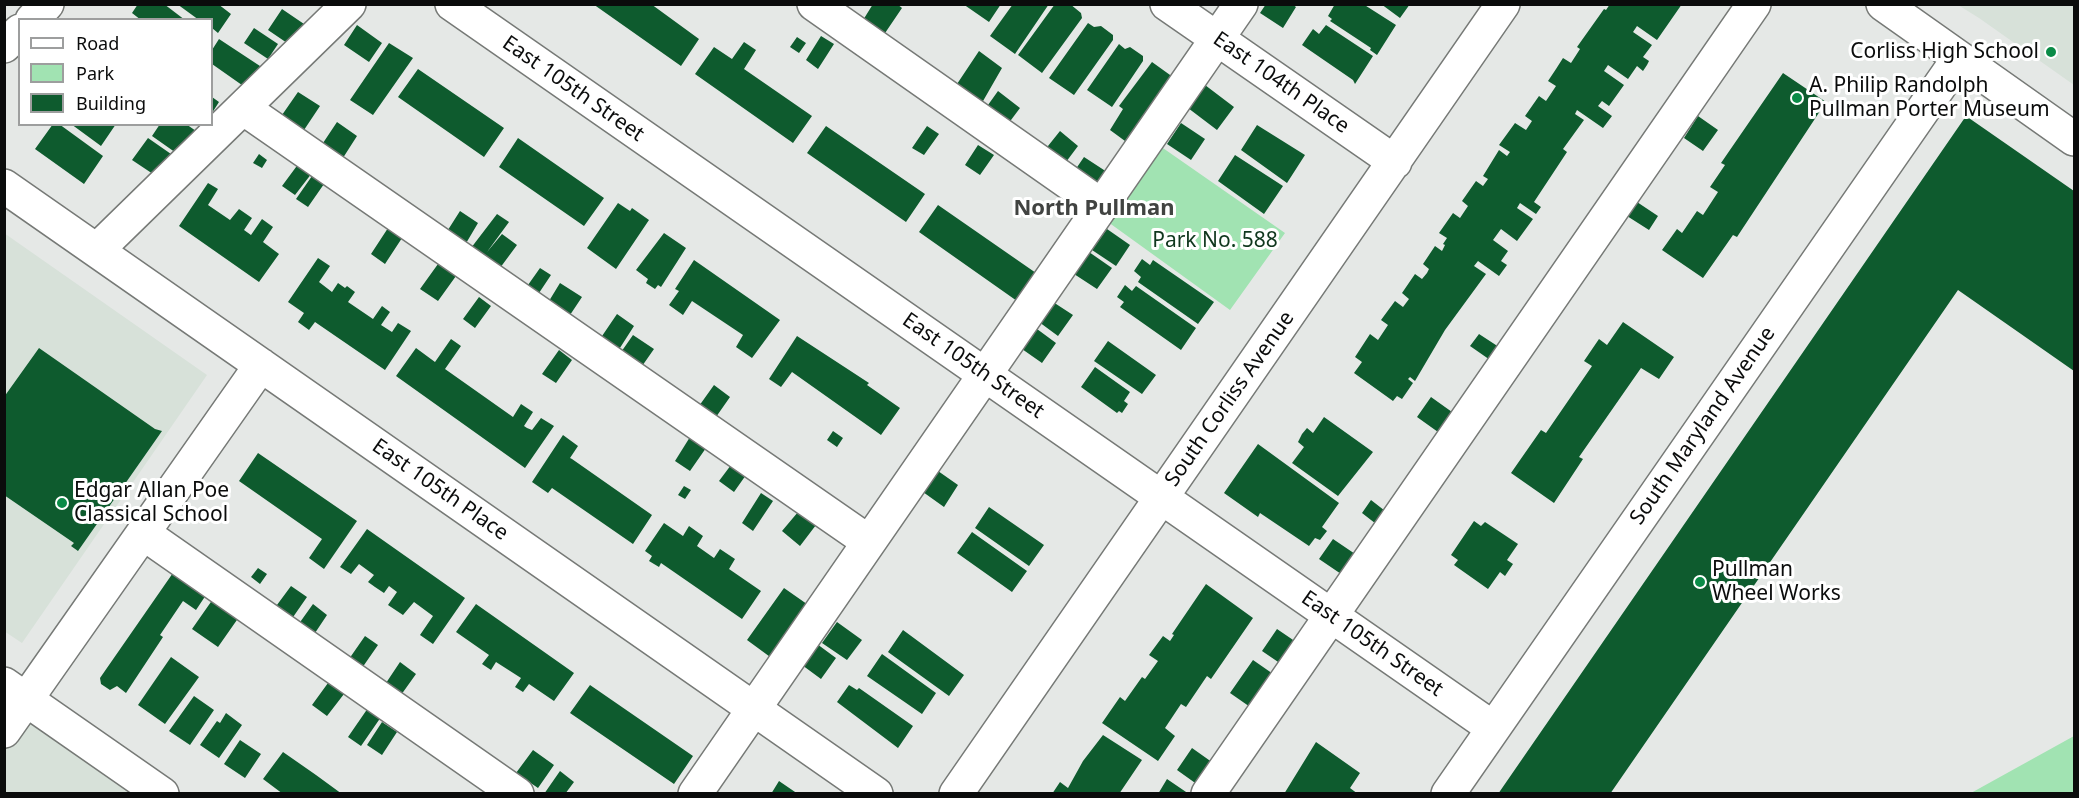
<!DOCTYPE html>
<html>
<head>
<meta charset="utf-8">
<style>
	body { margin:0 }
	#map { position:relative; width:2079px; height:798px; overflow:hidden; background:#e5e8e6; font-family:"Noto Sans",sans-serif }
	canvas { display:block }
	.frame { position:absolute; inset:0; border:6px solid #0b0c0c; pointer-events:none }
	.legend { position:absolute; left:18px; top:18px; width:195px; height:108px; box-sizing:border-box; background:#fff; border:2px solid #9d9e9e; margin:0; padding:8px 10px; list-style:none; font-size:18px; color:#0b0c0c }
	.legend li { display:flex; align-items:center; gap:12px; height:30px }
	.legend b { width:30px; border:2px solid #9d9e9e }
</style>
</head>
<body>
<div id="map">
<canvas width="2079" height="798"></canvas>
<div class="frame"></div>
<ul class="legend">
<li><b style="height:8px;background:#fff"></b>Road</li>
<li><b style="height:16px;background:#a1e3b2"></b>Park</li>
<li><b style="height:16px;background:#0e5b2e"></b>Building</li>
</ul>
</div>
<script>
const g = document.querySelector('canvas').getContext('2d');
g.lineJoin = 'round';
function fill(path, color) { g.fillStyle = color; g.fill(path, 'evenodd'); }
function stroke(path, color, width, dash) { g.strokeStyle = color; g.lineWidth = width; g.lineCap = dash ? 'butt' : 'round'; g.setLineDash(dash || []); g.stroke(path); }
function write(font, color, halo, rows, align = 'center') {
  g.font = font + ' "Noto Sans",sans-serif'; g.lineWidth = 6; g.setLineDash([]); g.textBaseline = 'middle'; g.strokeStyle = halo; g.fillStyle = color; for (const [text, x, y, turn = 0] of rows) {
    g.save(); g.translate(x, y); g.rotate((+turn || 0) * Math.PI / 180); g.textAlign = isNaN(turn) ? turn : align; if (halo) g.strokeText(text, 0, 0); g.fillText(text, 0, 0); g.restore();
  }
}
fill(new Path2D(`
	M1958 5H2074V85L1979 18Z
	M4 233 207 375 22 643 4 631Z
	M32 699 168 794H5V739Z`), '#d7e1d9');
fill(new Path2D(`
	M1160 146 1285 233 1230 310 1108 222Z
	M2074 736V793H1971Z`), '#a1e3b2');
fill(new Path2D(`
	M138 4H164L185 20H141L132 13Z
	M177 4H218L231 14 218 33 212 28V20H199Z
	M593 4H651L699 39 681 66Z
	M873 4H897L902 8 881 39 860 25Z
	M963 4H1001L989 22Z
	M1013 4H1049L1015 54 990 36Z
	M1055 4H1070L1081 13 1082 18 1042 73 1018 55Z
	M1266 4H1292L1296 7 1283 28 1260 13Z
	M1335 4H1363L1396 25 1377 55 1370 50 1371 48 1330 21 1332 19 1328 16Z
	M1381 4H1410L1400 18Z
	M1610 4H1682L1657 40 1637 26 1633 32 1652 45 1643 57 1649 61 1647 65 1643 71 1637 66 1628 79 1608 65 1604 71 1624 85 1609 106 1602 101 1598 106 1612 116 1603 128 1577 110 1575 114 1584 120 1563 149 1567 152 1534 202 1541 207 1536 214 1520 203 1517 208 1533 219 1517 241 1501 229 1493 240 1508 251 1501 261 1507 265 1499 276 1478 261 1474 266 1486 274 1445 330 1415 381 1410 377 1408 379 1413 383 1402 399 1397 396 1393 401 1354 373 1362 362 1355 357 1370 334 1378 340 1388 325 1381 320 1395 301 1403 307 1409 299 1402 293 1415 274 1422 279 1427 273 1429 269 1423 264 1435 246 1442 251 1445 245 1443 244 1447 238 1439 233 1453 213 1460 218 1468 206 1462 201 1476 181 1483 186 1488 179 1483 176 1499 150 1507 156 1510 152 1499 145 1515 123 1526 130 1532 121 1525 116 1539 96 1546 101 1556 86 1548 81 1556 69 1563 58 1571 63 1580 49 1577 47 1604 9 1606 10Z
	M282 9 304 24 290 45 268 30Z
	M1088 23 1094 27 1101 26 1113 35V40L1074 95 1049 78Z
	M357 25 382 43 369 62 344 45Z
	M1326 25 1373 56 1355 84 1353 80 1302 45 1313 29 1319 34Z
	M254 28 278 44 268 59 244 43Z
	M821 36 834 44 818 69 806 60Z
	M797 37 806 43 799 53 790 47Z
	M219 39 263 68 249 90 212 64V50Z
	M744 42 756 50 744 69 812 116 793 143 695 74 714 47 732 59Z
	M389 43 413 58 373 115 350 100Z
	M1119 44 1125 49 1130 47 1143 56V61L1112 107 1087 90Z
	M979 51 1002 68 979 108 953 90Z
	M1152 62 1177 80 1145 123 1140 120 1125 141 1110 130 1123 109 1119 106Z
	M418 69 504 128 484 157 398 97Z
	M1783 73 1826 102 1737 237 1733 235 1703 278 1662 250 1677 229 1682 233 1697 211 1703 215 1718 192 1710 187 1725 165 1721 163Z
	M1205 85 1234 107 1217 130 1188 108Z
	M998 91 1020 108 1005 128 983 112Z
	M298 92 320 106 304 130 282 115Z
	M212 97 219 102 212 113Z
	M1698 116 1718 130 1703 151 1684 138Z
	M1966 116 2074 191V371L1958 290 1610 794H1498Z
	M337 122 357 136 341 161 321 146Z
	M1181 123 1205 139 1191 160 1167 144Z
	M53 124H59L103 156 84 184 35 149Z
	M71 124H116L101 146Z
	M160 124H186L196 131 179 155 152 136Z
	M1257 125 1305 155 1287 183 1241 150Z
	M826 126 925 194 906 222 807 153Z
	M927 126 939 134 924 155 912 148Z
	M1060 131 1078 146 1063 166 1044 151Z
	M148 138 171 154 156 176 132 160Z
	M518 138 604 198 584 226 499 167Z
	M978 145 994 155 980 175 965 165Z
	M259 154 267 160 262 168 253 163Z
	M1235 155 1283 186 1264 214 1218 181Z
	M1084 157 1107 172 1094 191 1071 176Z
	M299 163 312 173 295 195 282 186Z
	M312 176 324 184 308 207 296 199Z
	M208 183 218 189 208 205 230 220 239 209 252 218 244 230 251 235 262 219 273 227 263 242 279 254 259 282 179 226Z
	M1637 202 1658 216 1649 230 1627 216Z
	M618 203 630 211 632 208 649 220 616 269 587 248Z
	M938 205 1036 273 1017 301 919 232Z
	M460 211 478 223 465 245 446 233Z
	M497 214 509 222 487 252 502 234 517 245 500 268 471 248Z
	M388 228 402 238 385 264 371 254Z
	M1107 229 1130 245 1116 266 1092 250Z
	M664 233 686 248 661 287 658 285 655 289 646 283 648 279 636 270Z
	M1089 252 1112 268 1097 289 1074 274Z
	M318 258 330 266 319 282 332 292 338 283 345 288 347 286 355 292 348 302 373 319 382 306 390 312 381 325 392 332 398 323 411 331 385 370 315 322 309 330 298 322 304 313 288 302Z
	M1142 259 1150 265 1153 260 1214 302 1198 324 1138 282 1141 277 1134 271Z
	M694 260 780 320 752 358 736 347 743 335 692 301 683 315 669 305 679 291 675 289Z
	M438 264 456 276 438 301 420 289Z
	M540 268 551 275 539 293 528 285Z
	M560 283 582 297 570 315 549 301Z
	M1125 285 1132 291 1136 286 1196 328 1181 350 1120 307 1124 302 1117 297Z
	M479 297 491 306 475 328 463 319Z
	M1053 302 1073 315 1058 336 1039 322Z
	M617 314 634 326 618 351 600 339Z
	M1623 322 1674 357 1659 379 1641 368 1579 457 1583 459 1554 503 1511 473 1541 430 1546 433 1592 366 1584 361 1599 339 1607 345Z
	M1037 329 1056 343 1042 363 1022 349Z
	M1479 334 1502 349 1493 362 1470 346Z
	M633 335 654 349 640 369 619 355Z
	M797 336 869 383 867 385 900 408 881 435 792 372 781 387 769 379Z
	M451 339 461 346 445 369 513 417 521 404 533 412 524 426 527 428 532 430 541 418 554 426 525 468 396 376 416 348 435 362Z
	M1108 341 1156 375 1142 394 1094 361Z
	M39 348 155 429 162 431 78 551 71 546 74 543 4 495V397Z
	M559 350 572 360 556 383 542 374Z
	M1095 367 1130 392 1124 401 1128 404 1122 413 1119 411 1117 413 1081 387Z
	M714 385 730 397 716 417 699 406Z
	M1431 397 1459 417 1445 437 1417 417Z
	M1324 417 1373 452 1338 496 1292 463 1304 447 1298 442 1302 434 1307 428 1313 433Z
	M833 431 843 438 837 447 827 440Z
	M563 435 578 446 570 458 572 459 652 515 633 544 552 488 548 493 532 482Z
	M690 437 706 448 690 471 675 461Z
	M1258 444 1339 503 1322 527 1327 531 1320 540 1315 538 1309 546 1260 513 1258 517 1224 493Z
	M258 453 357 521 324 569 309 558 322 539 239 481Z
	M731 465 746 475 734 492 719 481Z
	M938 471 958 485 944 507 923 492Z
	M684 486 691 490 685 499 678 495Z
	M761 493 773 501 753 531 742 523Z
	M1371 500 1389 514 1380 527 1362 513Z
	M989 507 1044 545 1029 566 975 528Z
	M798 512 816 525 800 546 782 531Z
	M1474 521 1481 526 1485 522 1518 544 1507 560 1513 564 1505 576 1500 572 1488 589 1454 565 1458 560 1451 555Z
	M664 523 683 536 689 526 703 536 697 546 714 558 720 549 735 559 729 569 761 591 742 619 661 563 659 567 649 561 652 556 645 551Z
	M367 529 465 598 433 644 420 635 433 616 414 602 403 615 388 605 397 592 389 586 384 593 375 587 368 582 374 575 359 564 351 574 340 567Z
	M972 532 1027 571 1012 592 957 553Z
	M1333 539 1361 558 1347 578 1319 559Z
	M258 568 267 574 260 584 251 577Z
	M175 570 208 592 196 610 183 601 160 635 163 637 126 693 117 686 110 690 101 684 100 678Z
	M1206 584 1253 618 1211 679 1207 676 1186 707 1181 704 1165 728 1175 736 1158 761 1102 723 1120 697 1125 701 1142 677 1145 679 1158 661 1149 655 1163 636 1170 641 1174 635 1172 634Z
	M291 586 307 597 291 620 274 609Z
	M784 588 814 609 777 662 747 640Z
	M213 599 239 617 218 647 192 629Z
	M313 604 327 615 313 636 298 625Z
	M476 604 574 673 554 701 529 684 523 692 515 687 521 678 496 662 491 670 482 664 489 655 456 632Z
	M837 622 862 640 847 660 822 643Z
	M1277 629 1299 644 1284 666 1262 651Z
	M903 630 964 675 949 696 888 652Z
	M365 636 378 645 362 668 349 659Z
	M817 644 836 658 821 679 802 665Z
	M882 654 936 693 922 714 867 676Z
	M171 657 199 677 165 724 138 705Z
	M1253 660 1276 676 1253 709 1230 693Z
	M400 662 416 674 401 695 386 683Z
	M328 683 344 694 327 716 312 705Z
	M590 685 693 756 674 784 570 713Z
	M849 685 857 690 859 688 913 726 898 748 837 702Z
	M194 696 214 710 190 745 169 731Z
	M368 708 381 717 361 746 348 737Z
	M226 713 242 725 219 758 200 745 217 721 220 723Z
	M382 722 397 732 382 755 367 745Z
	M1103 735 1142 760 1119 794H1052L1060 782 1068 788 1083 761Z
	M240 740 261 754 245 778 224 764Z
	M1316 742 1360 773 1350 788 1358 794H1284Z
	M1192 748 1216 765 1198 785 1177 770Z
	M533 750 554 765 538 788 516 773Z
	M283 752 316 775 342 794H283L263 779Z
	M560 771 574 782 565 794H544Z
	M1167 779 1189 794H1158Z
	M779 781 798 794H771Z`), '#0e5b2e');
const minor = new Path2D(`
	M452 4 1493 728
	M814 4 1102 206
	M1167 4 1395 162
	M1883 4 2074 139
	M32 20 47 4
	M4 46 20 31
	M243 108 869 542
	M4 186 876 794
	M97 250 349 4
	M143 533 517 794
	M4 684 162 794
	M4 731 261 365
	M695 794 1241 4
	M956 794 1503 4
	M1208 794 1754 4
	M1448 794 1959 58`);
stroke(minor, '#767976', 36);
stroke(minor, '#fff', 33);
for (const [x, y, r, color] of [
	[2051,52,6,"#0a8b47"],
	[1797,98,6,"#0a8b47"],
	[62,503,6,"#0a8b47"],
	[1700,582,6,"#0a8b47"]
]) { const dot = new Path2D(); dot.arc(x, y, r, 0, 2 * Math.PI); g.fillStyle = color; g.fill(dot); stroke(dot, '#fff', 2); }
write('21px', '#0b0c0c', '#fff', [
	["Corliss High School",2039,52,"right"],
	["A. Philip Randolph",1809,86],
	["Pullman Porter Museum",1809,110],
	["Edgar Allan Poe",74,491],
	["Classical School",74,515],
	["Pullman",1712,570],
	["Wheel Works",1712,594]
], 'left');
write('21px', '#0b0c0c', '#fff', [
	["East 104th Place",1281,83,35],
	["East 105th Street",573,89,35],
	["East 105th Street",973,366,35],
	["South Corliss Avenue",1230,399,-55],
	["South Maryland Avenue",1703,426,-55],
	["East 105th Place",440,490,35],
	["East 105th Street",1372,644,35]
]);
write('21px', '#10371e', '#fff', [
	["Park No. 588",1215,241]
]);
write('bold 22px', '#414341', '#fff', [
	["North Pullman",1094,209]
]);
</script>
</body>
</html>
